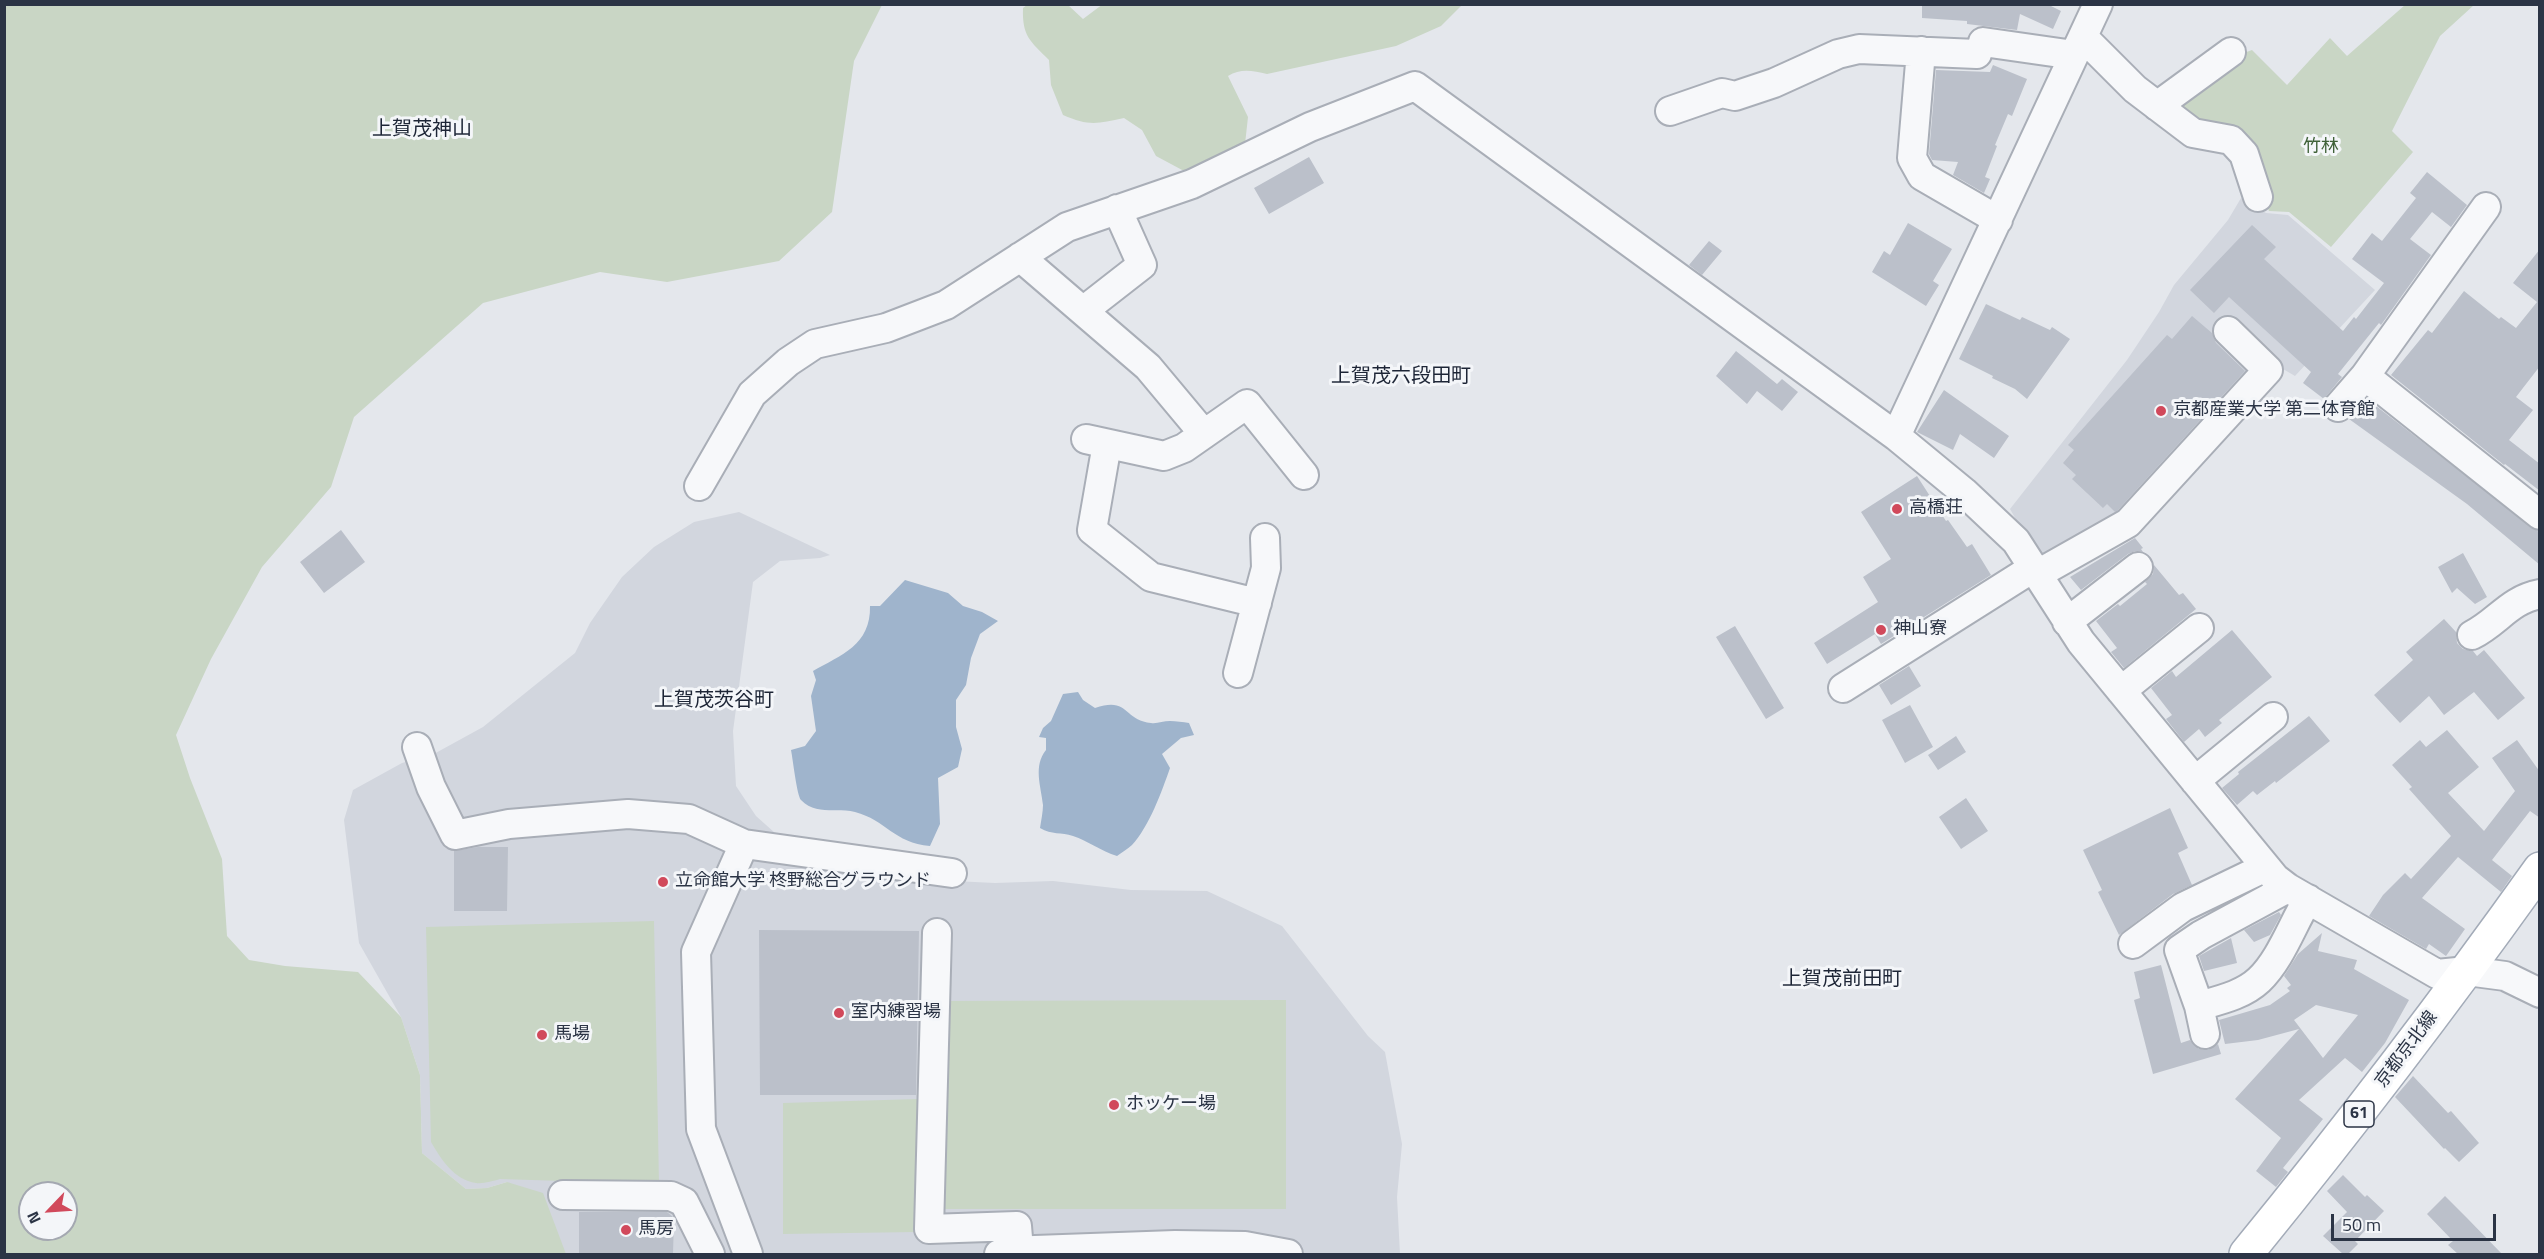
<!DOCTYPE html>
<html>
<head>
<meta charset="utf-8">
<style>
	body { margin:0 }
	#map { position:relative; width:2544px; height:1259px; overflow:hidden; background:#e4e7ec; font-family:"Titillium Web",sans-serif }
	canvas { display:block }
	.frame { position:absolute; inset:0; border:6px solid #2b3445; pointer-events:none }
	.north { position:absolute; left:18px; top:1181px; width:60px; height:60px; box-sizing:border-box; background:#f4f6f9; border:2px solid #a4a8b1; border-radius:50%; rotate:245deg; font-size:16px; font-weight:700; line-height:24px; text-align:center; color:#2b3445 }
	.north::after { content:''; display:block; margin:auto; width:21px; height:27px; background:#d1495b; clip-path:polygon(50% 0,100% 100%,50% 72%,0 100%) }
	.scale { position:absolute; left:2331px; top:1214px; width:165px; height:27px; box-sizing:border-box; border:3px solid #2b3445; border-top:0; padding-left:8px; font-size:18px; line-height:21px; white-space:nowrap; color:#2b3445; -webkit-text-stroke:4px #f4f6f9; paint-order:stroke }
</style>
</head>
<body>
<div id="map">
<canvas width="2544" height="1259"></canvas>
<div class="frame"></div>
<div class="north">N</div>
<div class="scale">50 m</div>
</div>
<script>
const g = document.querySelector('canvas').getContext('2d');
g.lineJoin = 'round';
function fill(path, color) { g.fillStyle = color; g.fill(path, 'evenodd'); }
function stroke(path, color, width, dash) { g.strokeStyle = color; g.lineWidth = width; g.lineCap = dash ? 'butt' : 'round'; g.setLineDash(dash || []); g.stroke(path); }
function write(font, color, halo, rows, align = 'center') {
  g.font = font + ' "Titillium Web","Noto Sans JP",sans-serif'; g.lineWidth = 6; g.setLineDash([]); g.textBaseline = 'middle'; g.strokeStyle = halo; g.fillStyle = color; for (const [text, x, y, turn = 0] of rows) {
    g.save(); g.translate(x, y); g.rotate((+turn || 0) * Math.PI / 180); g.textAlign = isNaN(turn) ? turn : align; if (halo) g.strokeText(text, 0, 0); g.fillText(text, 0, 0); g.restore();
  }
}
fill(new Path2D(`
	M2241 198 2266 213 2288 215 2375 290 2295 376 2283 369 2134 525 2048 576 2010 509 2127 360 2159 312 2174 285 2228 220Z
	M739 512 830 555 820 558 780 561 753 582 733 731 736 786 756 816 784 841 954 881 995 883 1053 881 1131 890 1207 891 1282 926 1368 1036 1385 1052 1402 1144 1397 1197 1400 1254H566L507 1182 487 1188 466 1189 422 1153 420 1075 401 1017 359 943 344 820 353 790 402 763 432 755 483 727 575 653 590 623 622 577 654 547 694 522Z`), '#d2d6de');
fill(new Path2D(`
	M5 4 882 5 854 61 832 212 779 261 667 282 600 272 483 303 354 417 331 487 262 567 211 659 176 735 190 778 222 859 227 936 249 960 285 966 358 972 401 1017 420 1075 422 1153 466 1189 487 1188 507 1182 543 1193 566 1254H5ZM30 1193H66V1229H30Z
	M1103 4 1462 5 1441 26 1396 46 1267 74C1253 71 1241 68 1228 76L1248 117 1245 144 1200 173 1184 171 1156 156 1142 130 1124 118C1097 124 1088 126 1063 115L1051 85 1049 60C1030 41 1022 36 1023 8L1027 5H1068L1083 19Z
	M2405 5H2474L2440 36 2392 131 2413 152 2331 247 2289 212 2269 211 2252 168 2163 107 2233 57 2252 50 2287 85 2330 38 2347 56Z
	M654 921 659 1184 500 1179C493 1181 483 1184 476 1183 454 1180 441 1159 431 1142L426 927Z
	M1286 1000V1209H942V1001Z
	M918 1099 916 1232 783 1234V1103Z`), '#c9d6c5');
fill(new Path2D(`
	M905 580 948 593 963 606 982 612 998 621 980 634 971 658 966 685 956 700V727L962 749 958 767 938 778 940 824 930 846C894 843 886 820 855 812 837 807 816 816 801 800 797 796 793 760 791 750L805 746 816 731 811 696 816 680 813 671C841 655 871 645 870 606H880Z
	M1078 692 1083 700 1095 708C1129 696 1123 720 1151 723 1157 724 1163 721 1170 721 1176 721 1183 722 1189 723L1194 735 1181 738 1162 754 1170 768C1162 791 1149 827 1132 845 1128 849 1122 852 1117 856 1101 851 1088 841 1073 836 1061 832 1052 835 1040 828 1041 821 1043 812 1043 805 1041 786 1033 766 1046 750V738L1039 737 1043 728 1051 721 1063 694Z`), '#9fb4cc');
fill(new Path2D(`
	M1922 4H2047L2061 11 2053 29 2020 14 2017 30 1967 24V21L1922 18Z
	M1993 65 2027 79 2012 116 2008 114 1995 145 1997 146 1985 177 1990 179 1984 193 1953 175 1958 162 1932 160 1929 154 1936 70 1990 72Z
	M1309 157 1324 183 1269 214 1254 188Z
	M2427 172 2467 205 2451 227 2432 212 2410 239 2431 255 2381 325 2379 323 2338 374 2342 377 2324 399 2303 383 2311 372 2229 297 2214 313 2190 290 2252 225 2276 247 2264 259 2343 331 2354 317 2356 319 2384 283 2352 259 2372 233 2382 241 2416 198 2410 193Z
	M1908 223 1952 249 1933 281 1939 285 1926 306 1872 272 1884 251 1890 255Z
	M1709 241 1722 251 1702 275 1689 265Z
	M2540 249V366L2516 397 2533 410 2509 440 2540 464V491L2505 464 2504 465 2391 375 2428 330 2432 333 2464 291 2499 319 2501 317 2516 328 2537 302 2513 283Z
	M1986 304 2020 320 2022 317 2050 330 2052 327 2070 339 2027 399 2015 389 1992 378 1993 376 1959 359Z
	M2192 316 2212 333 2216 343 2245 371 2118 510 2115 512 2107 504 2103 508 2072 479 2076 475 2063 463 2074 450 2068 445 2167 335 2172 339Z
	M1736 351 1777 384 1782 379 1798 392 1782 411 1757 391 1747 404 1716 376Z
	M1944 390 2009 436 1994 458 1960 434 1953 450 1917 432Z
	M2367 399 2540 533V565L2467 504 2349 419Z
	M1917 476 1946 521 1948 520 1967 547 1972 544 1991 575 1881 644 1875 634 1827 664 1814 643 1878 602 1863 577 1891 559 1861 512Z
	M341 530 365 562 324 593 300 562Z
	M2135 538 2143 548 2141 549 2143 552 2135 551 2128 554 2081 590 2070 577Z
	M2463 553 2487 597 2475 604 2457 588 2452 593 2438 567Z
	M2154 565 2179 595 2183 593 2196 609 2124 668 2111 652 2117 648 2096 621 2118 604 2120 606 2147 584 2145 582 2153 574Z
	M2444 619 2456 632 2457 643 2463 649 2473 651 2477 656 2484 650 2525 698 2498 720 2474 692 2444 715 2429 696 2400 723 2374 695 2413 660 2406 652Z
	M1735 626 1784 708 1766 719 1716 637Z
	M2232 630 2272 677 2219 720 2222 723 2205 737 2199 729 2184 742 2166 719 2172 715 2151 688 2172 671 2176 677Z
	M1909 666 1921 686 1891 705 1879 685Z
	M1910 705 1933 747 1905 763 1882 720Z
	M2309 716 2330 741 2276 783 2275 781 2257 795 2253 791 2237 805 2222 788 2239 774 2238 772Z
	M2447 730 2479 767 2448 793 2484 831 2515 791 2492 758 2517 740 2540 772V818L2530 811 2492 860 2512 876 2501 892 2458 857 2422 898 2465 929 2446 956 2429 944 2426 949 2369 916 2383 895 2405 873 2411 879 2451 836 2409 789 2412 787 2392 765 2420 740 2426 747Z
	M1956 736 1966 752 1938 770 1928 755Z
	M1966 798 1988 831 1961 849 1939 817Z
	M2170 808 2188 848 2178 853 2192 885 2173 894 2119 935 2098 892 2102 890 2083 850Z
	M478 847H508L507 911H454V851Z
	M2279 912 2281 915 2270 935 2254 942 2244 930Z
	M759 930 919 931 916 1095H760Z
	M2322 933 2318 951 2357 960 2354 969 2409 1000 2385 1043 2362 1072 2345 1058 2299 1100 2323 1119 2283 1168 2288 1172 2276 1187 2256 1171 2281 1138 2235 1099 2299 1029 2258 1040 2225 1044 2219 1020 2270 1005 2290 991 2287 988 2291 985 2284 976 2298 954ZM2316 1005 2358 1015 2323 1058 2294 1020Z
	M2231 938 2237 963 2204 971 2199 956Z
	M2161 965 2181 1043 2190 1040 2199 1049 2208 1050 2218 1044 2221 1054 2153 1074 2134 1000 2140 998 2134 972Z
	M2413 1076 2448 1113 2451 1111 2479 1143 2459 1162 2445 1148 2444 1149 2395 1097Z
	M2343 1175 2365 1197 2367 1195 2384 1211 2355 1241 2358 1244 2348 1254H2343L2323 1236 2347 1212 2327 1191Z
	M2445 1196 2467 1218 2502 1254H2458L2448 1245 2453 1241 2427 1214Z
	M579 1212H667L674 1218 673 1254H579Z`), '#bbc0ca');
const minor = new Path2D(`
	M2098 4 1896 436 1964 492 2016 541 2081 642 2275 878 2288 888 2437 974 2467 971 2505 976 2540 993
	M2083 37 2135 89 2193 133 2231 140 2244 154 2258 197
	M1983 42 2074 55
	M1921 51 1912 158 1922 176 1998 220
	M2157 106 2231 52
	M1670 111 1722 93 1735 96 1774 83 1838 54 1859 49 1977 54
	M1020 257 1148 367 1204 434
	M1083 311 1142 265 1117 209
	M2365 376 2540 515
	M2338 407 2365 376 2486 207
	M1086 439 1164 456 1184 448 1247 404 1304 475
	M1107 444 1092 530 1151 577 1257 603
	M699 486 752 394 788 362 815 344 886 328 946 305 1067 227 1192 184 1310 127 1415 86 1896 436
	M2036 575 2128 523 2268 370 2228 331
	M2067 622 2138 567
	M2472 635C2498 622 2509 600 2540 594
	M1238 673 1266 568 1265 538
	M1843 688 2033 568
	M2121 691 2199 628
	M417 747 431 787 455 835 509 824 628 814 689 819 744 844 952 873
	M2195 781 2273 717
	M744 844 696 952 701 1129 748 1254
	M937 933 929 1229 1017 1226 1019 1250
	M2133 944 2183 907 2266 867
	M2199 1006C2220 1000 2243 995 2259 980 2281 959 2292 925 2308 899
	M2205 1034 2199 1006 2179 950 2201 935 2288 888
	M563 1195 671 1196 684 1202 710 1254
	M999 1254 1007 1251 1175 1245 1245 1246 1288 1254`);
const major = new Path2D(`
	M2246 1254C2348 1129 2446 1001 2540 869`);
stroke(minor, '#a9aeb7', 32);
stroke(major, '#a3abb8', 36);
stroke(minor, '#f7f8fa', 28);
stroke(major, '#fff', 33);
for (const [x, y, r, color] of [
	[2161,411,6,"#d1495b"],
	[1897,509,6,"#d1495b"],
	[1881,630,6,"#d1495b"],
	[663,882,6,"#d1495b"],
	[839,1013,6,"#d1495b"],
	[542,1035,6,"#d1495b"],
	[1114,1105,6,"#d1495b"],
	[626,1230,6,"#d1495b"]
]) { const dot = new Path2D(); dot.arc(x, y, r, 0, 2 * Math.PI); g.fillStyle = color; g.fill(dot); stroke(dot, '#f4f6f9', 2); }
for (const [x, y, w] of [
	[2359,1114,30]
]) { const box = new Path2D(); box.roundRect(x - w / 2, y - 13, w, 26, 4.5); g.fillStyle = '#f4f6f9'; g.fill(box); stroke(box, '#2b3445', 1.5); }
write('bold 16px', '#2b3445', null, [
	["61",2359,1114]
]);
write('18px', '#3f6138', '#f4f6f9', [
	["竹林",2321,148]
]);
write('18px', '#2b3445', '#f4f6f9', [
	["京都産業大学 第二体育館",2173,411],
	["高橋荘",1909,509],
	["神山寮",1893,630],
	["立命館大学 柊野総合グラウンド",675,882],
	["室内練習場",851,1013],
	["馬場",554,1035],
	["ホッケー場",1126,1105],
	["馬房",638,1230]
], 'left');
write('18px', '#2b3445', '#f4f6f9', [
	["京都京北線",2407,1050,-53]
]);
write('20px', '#1d2536', '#f4f6f9', [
	["上賀茂神山",422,130],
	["上賀茂六段田町",1401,377],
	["上賀茂茨谷町",714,701],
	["上賀茂前田町",1842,980]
]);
</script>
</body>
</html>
